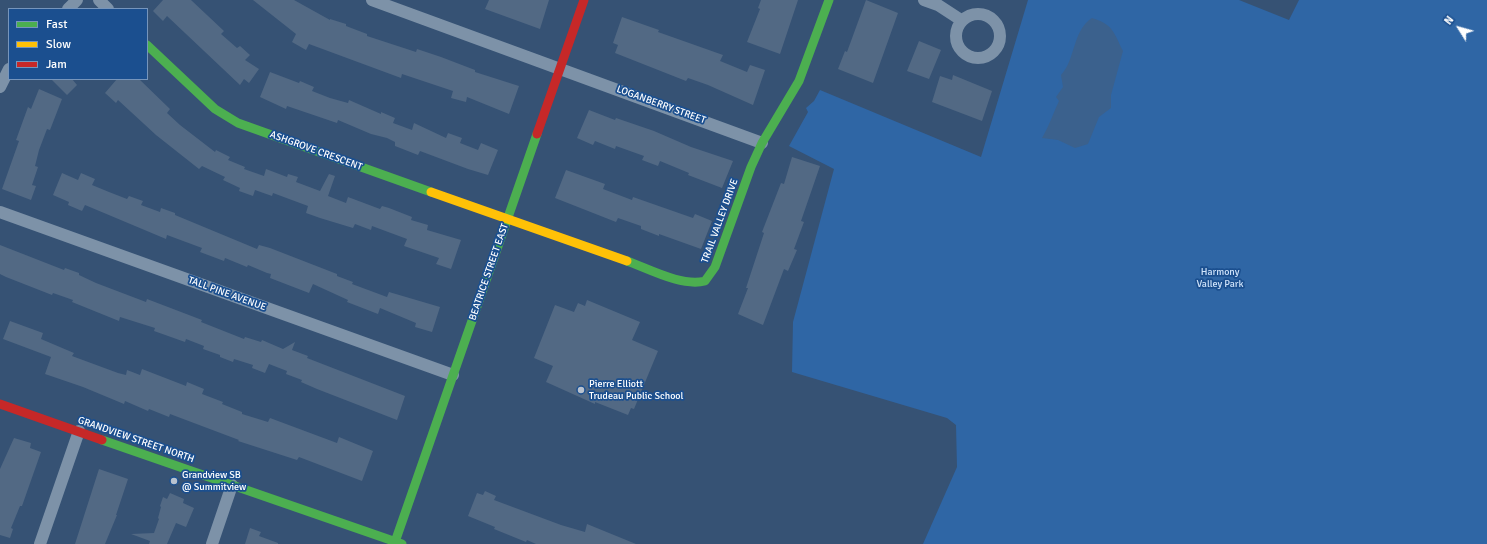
<!DOCTYPE html>
<html>
<head>
<meta charset="utf-8">
<style>
	body { margin:0 }
	#map { position:relative; width:1487px; height:544px; overflow:hidden; background:#365274; font-family:Signika,sans-serif }
	canvas { display:block }
	.legend { position:absolute; left:8px; top:8px; width:140px; height:72px; box-sizing:border-box; background:#1b4f8f; border:1px solid #7695bc; margin:0; padding:5px 7px; list-style:none; font-size:12px; color:#fff }
	.legend li { display:flex; align-items:center; gap:8px; height:20px }
	.legend b { width:20px; border:1px solid #7695bc }
	.north { position:absolute; left:1439px; top:8px; width:40px; height:40px; -webkit-text-stroke:3px #1b4f8f; paint-order:stroke; rotate:307deg; font-size:11px; font-weight:700; line-height:16px; text-align:center; color:#fff }
	.north::after { content:''; display:block; margin:auto; width:14px; height:18px; background:#fff; clip-path:polygon(50% 0,100% 100%,50% 72%,0 100%) }
</style>
</head>
<body>
<div id="map">
<canvas width="1487" height="544"></canvas>
<ul class="legend">
<li><b style="height:5px;background:#4caf50"></b>Fast</li>
<li><b style="height:5px;background:#ffc107"></b>Slow</li>
<li><b style="height:5px;background:#c62828"></b>Jam</li>
</ul>
<div class="north">N</div>
</div>
<script>
const g = document.querySelector('canvas').getContext('2d');
g.lineJoin = 'round';
function fill(path, color) { g.fillStyle = color; g.fill(path, 'evenodd'); }
function stroke(path, color, width, dash) { g.strokeStyle = color; g.lineWidth = width; g.lineCap = dash ? 'butt' : 'round'; g.setLineDash(dash || []); g.stroke(path); }
function write(font, color, halo, rows, align = 'center') {
  g.font = font + ' Signika,sans-serif'; g.lineWidth = 3.5; g.setLineDash([]); g.textBaseline = 'middle'; g.strokeStyle = halo; g.fillStyle = color; for (const [text, x, y, turn = 0] of rows) {
    g.save(); g.translate(x, y); g.rotate((+turn || 0) * Math.PI / 180); g.textAlign = isNaN(turn) ? turn : align; if (halo) g.strokeText(text, 0, 0); g.fillText(text, 0, 0); g.restore();
  }
}
fill(new Path2D(`
	M1028 0H1239L1289 20 1299 0H1487V544H923L957 467 956 425 947 418 792 372 793 322 834 169 789 146 808 112 806 108 814 101 820 90 981 157Z`), '#2f66a5');
fill(new Path2D(`
	M1092 18C1113 24 1114 33 1123 51L1111 95V108L1099 117 1088 144 1075 148 1058 140 1042 138C1049 126 1053 114 1059 101L1056 97 1063 87 1061 75C1076 59 1072 31 1092 18Z`), '#3b618d');
fill(new Path2D(`
	M163 0H191L224 31 221 34 237 48 240 46 250 55 245 60 259 69 249 83 244 79 240 85 167 16 163 21 153 11Z
	M253 0H294L330 20V19L346 24V26L367 34V36L416 52 417 49 441 57 475 70V72L519 86 509 114 467 97 466 102 451 98 453 91 402 74 401 78 309 44 306 50 292 42 296 34Z
	M489 0H549L540 29 485 9Z
	M761 0H798L780 54 747 42 760 9 758 8Z
	M866 0 898 13 873 83 838 69 845 51 847 52Z
	M622 17 659 30 658 32 723 55 720 61 747 72 750 65 765 70 753 105 708 85 688 78 686 81 615 53 618 45 613 43Z
	M919 41 941 50 929 79 907 71Z
	M270 72 299 83 300 81 314 87 312 91 330 98 348 103 349 100 381 114V112L395 118 393 123 412 130 414 123 446 138 448 133 462 138 460 143 478 150 481 143 498 150 488 175 468 169 420 151 418 155 395 146V142L387 138 371 134 338 120 337 123 287 106 286 109 260 97Z
	M953 75 992 91 982 121 932 102 940 76 952 80Z
	M51 79H72L77 85 67 95Z
	M117 79H139L170 109 167 113 180 125 215 152 216 150 230 157 228 160 245 167 244 169 264 176 266 169 287 177 288 174 298 177 296 182 320 191 329 174 335 176 328 196 346 203 348 197 380 209 382 206 389 208 412 217 411 220 428 225 427 230 461 240 451 269 436 264 439 258 404 246 407 239 372 226 371 230 355 224 353 228 320 218 306 213 308 206 273 193 272 196 255 190 253 196 239 191 240 188 223 180 225 177 202 166 199 169 156 135 118 100 116 103 105 93Z
	M39 89 62 99 50 130 47 129 39 150 35 166 38 167 32 185 36 186 31 200 2 189 19 141 16 140 28 107 31 109Z
	M589 110 615 120 616 118 654 131 691 147 733 161 722 188 688 175 689 173 660 161 658 166 642 160 644 156 616 146 615 149 595 141 593 145 577 138Z
	M792 157 820 166 801 221 804 222 794 249 797 250 788 271 784 269 763 325 738 314 748 288H746L764 233 762 232 781 183 784 184Z
	M566 170 605 184 603 189 632 200 633 197 693 218 695 214 712 221 701 249 659 234V236L641 229V226L618 218 616 222 555 198Z
	M62 173 78 180 81 173 95 179 92 185 109 192 127 199 129 196 143 201 141 205 160 212 161 208 175 213V215L257 249 259 245 270 248 337 274V276L353 282 352 284 387 297 389 292 440 307 432 332 415 327 416 323 380 308 378 314 347 302 348 300 313 284 309 293 270 278 271 274 267 273 248 265 247 267 225 258 224 261 200 252 202 248 167 235 166 239 85 205 82 211 68 205 69 202 53 195Z
	M0 245 64 270 65 268 79 273V275L96 283 146 302 147 299 202 320 201 322 244 339 245 337 261 342 262 340 283 349 295 342 292 350 308 356 307 358 405 396 397 420 317 389 301 382 302 380 286 374 287 371 269 364 265 373 252 368 253 365 234 359 233 362 220 357V355L203 349 204 346 186 339 185 342 154 331 155 328 120 317 119 321 72 302 73 300 53 293 52 295 6 277 0 274Z
	M587 300 640 322 632 340 658 351 634 409 631 408 628 415 595 402V404L546 382 553 366 534 358 555 305 574 312 578 303 585 306Z
	M10 321 43 333 41 339 74 353 72 356 118 373 126 375 127 370 140 375 142 369 186 386 187 382 204 389 202 394 223 402 222 404 242 412V414L268 422 270 418 337 443 339 437 373 451 362 481 299 457 297 460 238 441 239 440 170 414 169 417 149 409 148 411 125 401 124 404 83 387 45 374 51 357 3 339Z
	M14 438 31 443 30 448 41 452 22 506H20L11 528 13 529 10 538 0 535V469Z
	M99 469 128 479 116 515H117L105 544H75Z
	M485 491 496 496 494 500 561 525 585 532 587 524 636 544H536L527 540 526 542 494 529 495 527 468 516 477 493 483 495Z
	M170 493 184 499 183 503 194 508 186 527 176 523 167 544H149L150 541 131 534 154 533 159 519 158 518 161 507 160 506 163 497 167 499Z
	M250 528 261 532 259 536 278 543V544H245Z`), '#526984');
stroke(new Path2D(`
	M99 0 108 9
	M372 0 762 143
	M924 0 938 5 961 20
	M68 9 77 0
	M956 36a22 22 0 1 1 44 0a22 22 0 1 1-44 0Z
	M0 87 9 69
	M0 212 453 375
	M40 544 79 431
	M212 544 232 485`), '#7d92a8', 12);
stroke(new Path2D(`
	M147 45 215 109 238 123 431 192
	M627 261C649 269 682 287 705 281L715 267 751 167 762 143 799 81 829 0
	M102 440 402 544
	M395 542 537 134`), '#4caf50', 9);
stroke(new Path2D(`
	M431 192 627 261`), '#ffc107', 9);
stroke(new Path2D(`
	M537 134 584 0
	M0 404 102 440`), '#c62828', 9);
for (const [x, y, r, color] of [
	[581,390,4,"#b9c2ce"],
	[174,481,4,"#b9c2ce"]
]) { const dot = new Path2D(); dot.arc(x, y, r, 0, 2 * Math.PI); g.fillStyle = color; g.fill(dot); stroke(dot, '#1b4f8f', 1.5); }
write('10px', '#fff', '#1b4f8f', [
	["LOGANBERRY STREET",661,105,20],
	["ASHGROVE CRESCENT",316,151,20],
	["TRAIL VALLEY DRIVE",720,221,-70],
	["BEATRICE STREET EAST",489,272,-71],
	["TALL PINE AVENUE",227,294,20],
	["GRANDVIEW STREET NORTH",136,440,19]
]);
write('10px', '#cfe3fa', '#1b4f8f', [
	["Harmony",1220,272],
	["Valley Park",1220,284]
]);
write('10px', '#fff', '#1b4f8f', [
	["Pierre Elliott",589,384],
	["Trudeau Public School",589,396],
	["Grandview SB",182,475],
	["@ Summitview",182,487]
], 'left');
</script>
</body>
</html>
